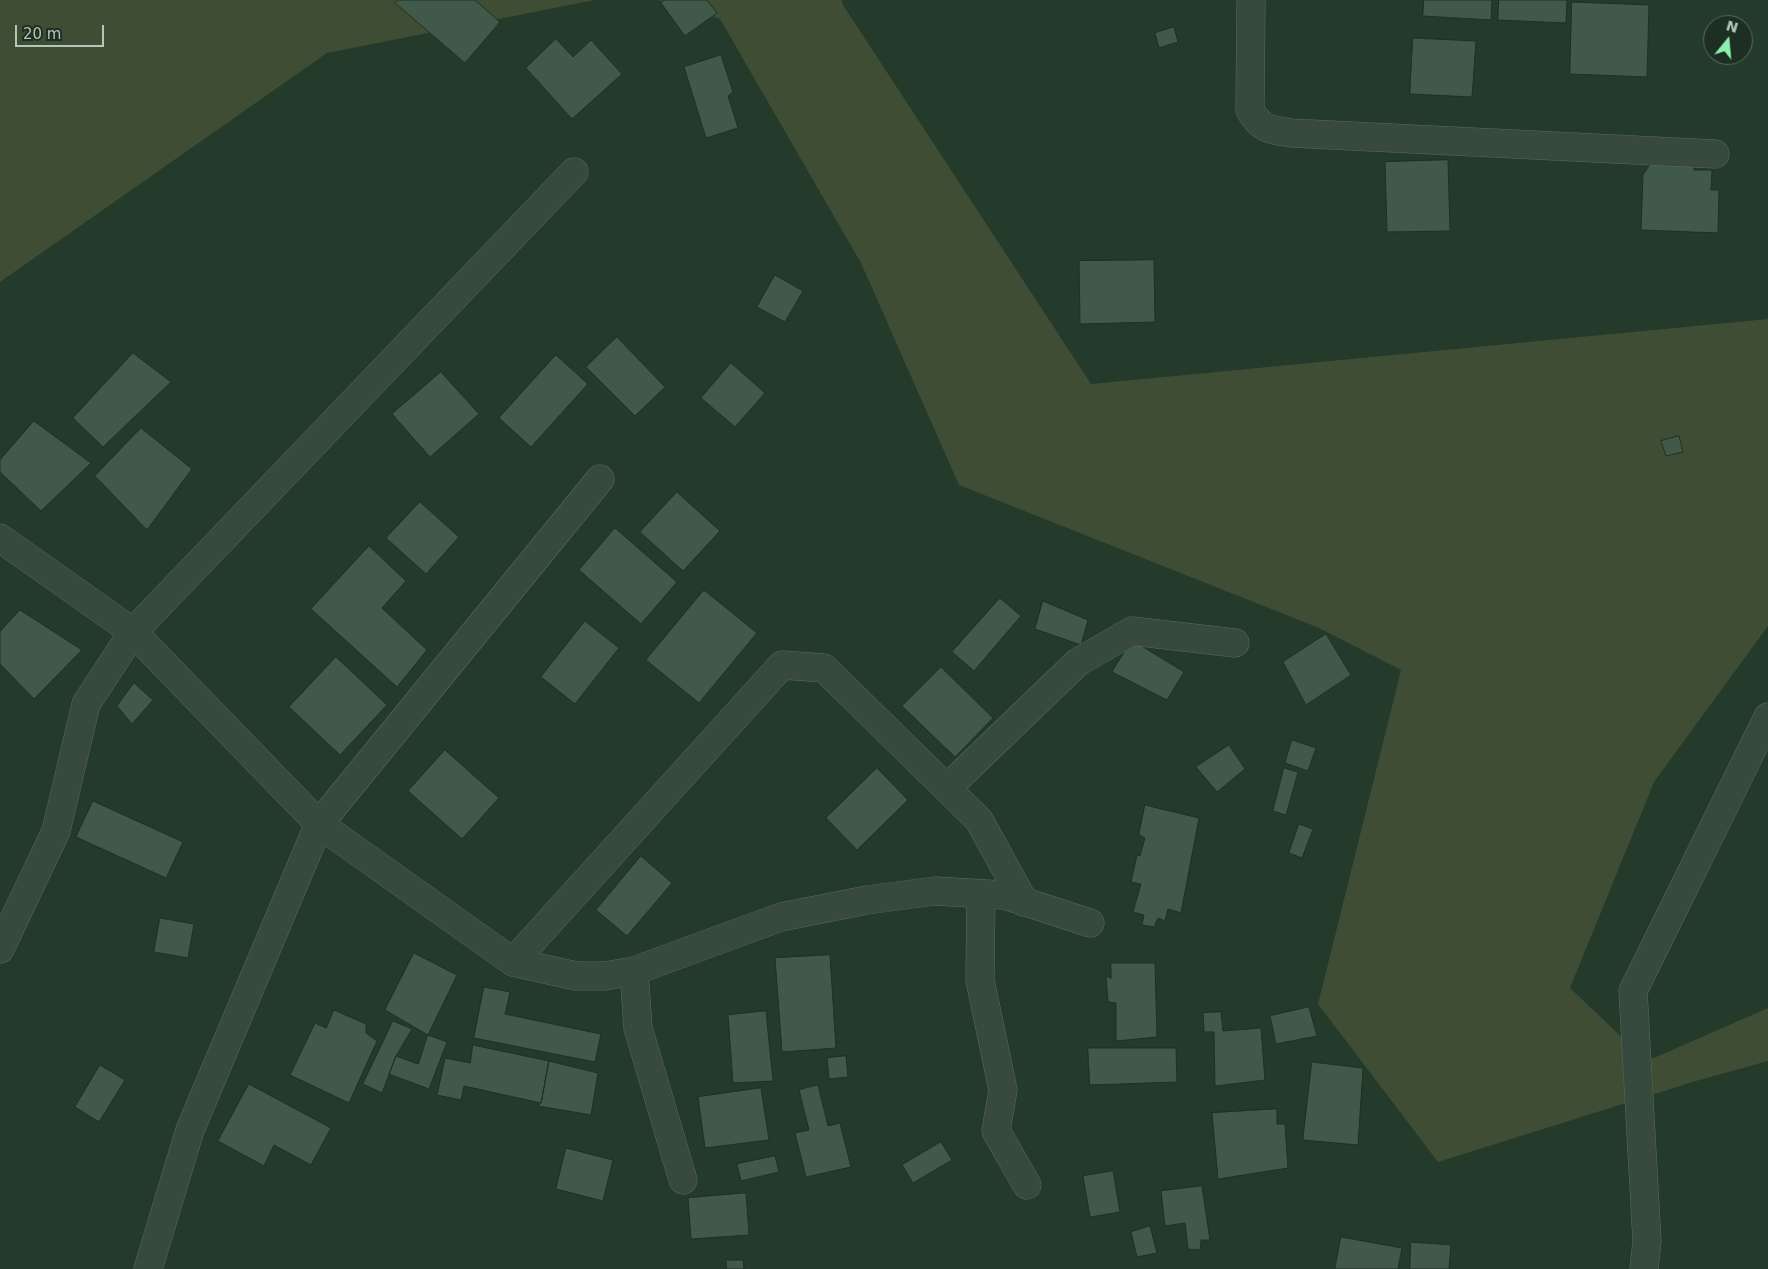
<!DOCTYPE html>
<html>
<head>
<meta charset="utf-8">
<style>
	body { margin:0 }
	#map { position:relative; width:1768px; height:1269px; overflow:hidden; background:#243a2a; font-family:"DejaVu Sans",sans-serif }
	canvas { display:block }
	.north { position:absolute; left:1703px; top:15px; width:50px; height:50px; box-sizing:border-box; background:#1d2f22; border:1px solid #596b5e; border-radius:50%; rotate:17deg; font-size:14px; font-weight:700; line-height:20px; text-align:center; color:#b3c6b9 }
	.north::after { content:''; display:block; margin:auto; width:18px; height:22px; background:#8ef0ae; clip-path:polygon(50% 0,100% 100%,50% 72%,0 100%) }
	.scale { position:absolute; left:15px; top:25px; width:89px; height:22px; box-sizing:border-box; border:2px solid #b3c6b9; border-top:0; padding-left:6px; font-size:15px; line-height:18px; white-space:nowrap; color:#b3c6b9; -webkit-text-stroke:4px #1d2f22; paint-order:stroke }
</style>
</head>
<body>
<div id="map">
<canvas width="1768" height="1269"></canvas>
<div class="north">N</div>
<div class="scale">20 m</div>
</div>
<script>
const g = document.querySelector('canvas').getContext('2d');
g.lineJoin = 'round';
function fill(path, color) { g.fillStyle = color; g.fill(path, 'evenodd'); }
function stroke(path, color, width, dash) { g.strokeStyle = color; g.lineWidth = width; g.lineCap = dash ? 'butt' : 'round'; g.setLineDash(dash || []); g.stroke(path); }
fill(new Path2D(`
	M0 0H595L327 53 0 282Z
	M658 0H842L843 5 1091 384 1768 319V626L1654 782 1570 988 1647 1061 1768 1008V1061L1696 1081 1438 1162 1318 1004 1401 670 1319 628 959 485 861 263 720 19Z`), '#3f4d34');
const building = new Path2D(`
	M398 0H475L500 22 465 63 395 3Z
	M665 0H707L717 13 685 36 661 3Z
	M1424 0H1492L1491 20 1423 16Z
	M1499 0H1567L1566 23 1498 20Z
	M1572 2 1649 5 1647 77 1570 74Z
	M1174 27 1178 42 1159 48 1155 33Z
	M1413 38 1476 41 1472 97 1410 94Z
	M556 39 573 57 591 40 622 74 572 119 526 68Z
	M721 55 733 92 728 96 738 128 706 138 684 67Z
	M1448 160 1450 231 1387 232 1385 162Z
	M1651 163 1694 164V170H1712L1711 190H1719L1718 233 1641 230 1643 175Z
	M1154 260 1155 322 1080 324 1079 261Z
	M775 275 803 291 785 322 757 307Z
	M617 337 665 387 635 416 586 367Z
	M133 353 171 382 103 447 73 418Z
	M556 355 588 384 531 447 499 418Z
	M731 363 765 393 735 427 701 398Z
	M441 372 479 414 430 457 392 414Z
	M34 421 91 463 41 511 0 472V460Z
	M141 428 192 469 147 530 95 476Z
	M1679 436 1683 452 1666 456 1661 441Z
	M677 492 720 531 683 571 640 532Z
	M420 502 459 537 426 574 386 538Z
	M615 528 677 582 641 624 579 570Z
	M369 546 406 581 382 608 427 650 397 687 311 609Z
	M704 590 757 633 699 703 646 660Z
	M1000 598 1021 616 974 671 952 652Z
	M1043 601 1088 620 1081 645 1035 629Z
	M20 610 82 650 34 699 0 664V632Z
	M585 621 619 648 575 704 541 677Z
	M1326 634 1351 675 1306 705 1283 662Z
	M1132 640 1184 672 1167 700 1112 672Z
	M336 657 387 705 340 755 289 707Z
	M941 667 993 718 955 757 902 706Z
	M134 683 153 700 132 724 117 706Z
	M1292 740 1316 748 1308 771 1285 763Z
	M1229 745 1245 769 1217 792 1196 767Z
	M445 750 499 798 462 839 408 791Z
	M877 768 908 800 857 850 826 818Z
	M1284 768 1298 772 1286 815 1273 811Z
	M93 801 183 842 166 878 76 837Z
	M1145 805 1199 818 1181 913 1168 909 1165 921 1158 918 1154 927 1142 925 1144 915 1133 912 1141 884 1131 882 1137 855 1140 856 1145 838 1139 835Z
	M1299 824 1313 829 1302 858 1289 853Z
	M641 856 672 883 627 936 596 910Z
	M160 918 194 924 188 958 154 952Z
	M414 953 457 975 428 1035 385 1010Z
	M830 955 836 1048 782 1052 775 958Z
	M1111 963H1155L1157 1037 1116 1041V1003L1108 1002 1106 976 1111 978Z
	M484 987 510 992 505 1014 601 1034 595 1062 474 1038Z
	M1309 1007 1317 1036 1276 1044 1270 1016Z
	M334 1010 366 1024V1033L377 1041 349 1103 290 1075 315 1023 326 1028Z
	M766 1011 773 1081 733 1083 728 1015Z
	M1221 1012 1223 1031 1261 1028 1265 1080 1215 1086 1214 1032H1204L1203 1013Z
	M393 1021 412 1029 396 1056 382 1093 363 1084Z
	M428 1035 447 1042 429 1089 389 1074 396 1056 418 1064Z
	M473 1045 549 1061 541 1103 464 1086 461 1100 437 1095 445 1058 470 1063Z
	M1088 1048H1176L1177 1082 1090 1085Z
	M846 1056 848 1077 829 1079 827 1058Z
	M549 1061 598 1073 591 1115 538 1106 541 1103Z
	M1312 1062 1363 1068 1358 1145 1303 1140Z
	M100 1065 125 1080 99 1122 75 1107Z
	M249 1084 331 1128 311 1165 274 1145 264 1166 218 1141Z
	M818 1085 828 1126 840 1123 851 1167 806 1177 795 1133 809 1130 799 1090Z
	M761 1088 769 1140 705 1148 698 1097Z
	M1277 1109V1124H1285L1288 1168 1218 1179 1212 1113Z
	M941 1142 952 1160 913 1183 902 1165Z
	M566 1148 613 1160 603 1201 556 1189Z
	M775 1156 779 1172 741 1181 737 1164Z
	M1113 1171 1120 1212 1090 1217 1083 1176Z
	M1202 1186 1210 1240H1201L1200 1250 1188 1249 1185 1223 1165 1226 1161 1191Z
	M746 1193 749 1235 691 1239 688 1198Z
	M1150 1226 1157 1253 1137 1257 1131 1232Z
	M1341 1237 1402 1248 1398 1269H1335Z
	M1411 1242 1451 1245 1449 1269H1410Z
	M726 1260H743L744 1269H727Z`);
fill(building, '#415948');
stroke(building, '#1f3124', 1);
const minor = new Path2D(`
	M1251 0 1250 110C1260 129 1271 130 1291 133L1715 154
	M0 538 133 632 319 824 513 962 576 976H605L634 971 781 917 867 900 935 891 1004 895 1090 923
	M947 788 1078 662 1132 631 1235 643
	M981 894 980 980 1003 1090 996 1131 1027 1185
	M0 949 56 831 86 704 133 632 574 172
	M513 962 782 665 824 668 979 820 1024 902
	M634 971 638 1028 683 1180
	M148 1269 190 1130 319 824 600 479
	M1644 1269 1647 1241 1633 991 1768 717`);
stroke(minor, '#586b5e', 29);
stroke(minor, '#384a3d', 28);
</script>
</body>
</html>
